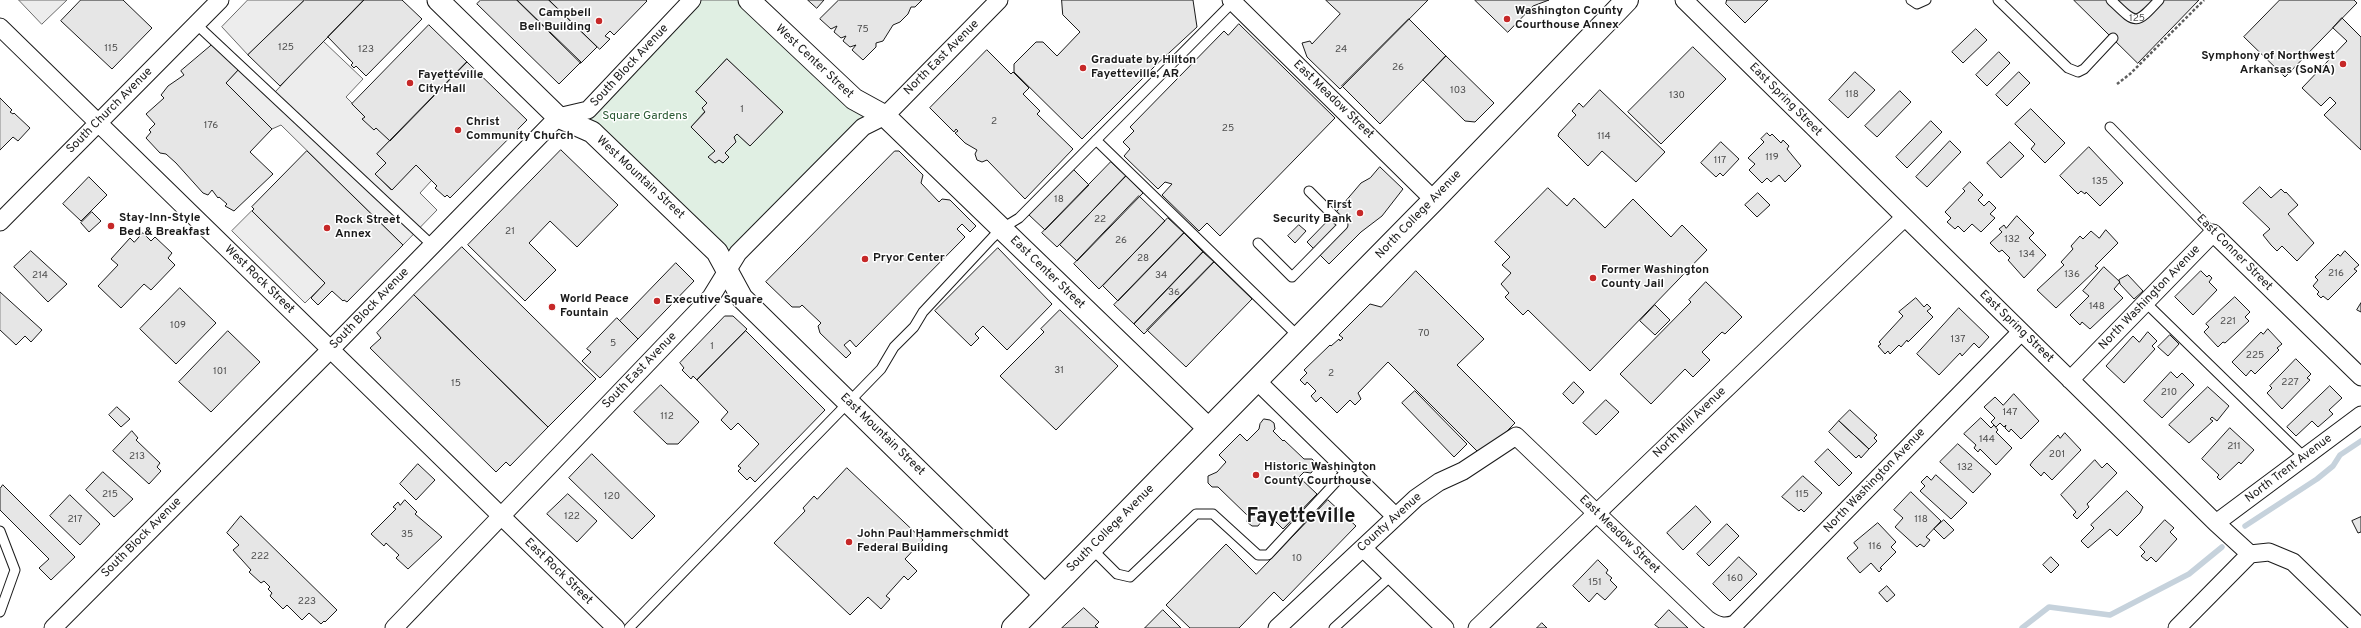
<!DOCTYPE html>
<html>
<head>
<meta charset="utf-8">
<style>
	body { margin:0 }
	canvas { display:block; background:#fff }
</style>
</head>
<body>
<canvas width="2361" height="628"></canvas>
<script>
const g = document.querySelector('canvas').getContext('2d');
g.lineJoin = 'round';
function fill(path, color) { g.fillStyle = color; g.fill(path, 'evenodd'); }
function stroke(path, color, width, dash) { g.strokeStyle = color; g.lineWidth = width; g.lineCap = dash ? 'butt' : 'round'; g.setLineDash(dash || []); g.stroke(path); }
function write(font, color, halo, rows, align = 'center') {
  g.font = font + ' Overpass,sans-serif'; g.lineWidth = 3; g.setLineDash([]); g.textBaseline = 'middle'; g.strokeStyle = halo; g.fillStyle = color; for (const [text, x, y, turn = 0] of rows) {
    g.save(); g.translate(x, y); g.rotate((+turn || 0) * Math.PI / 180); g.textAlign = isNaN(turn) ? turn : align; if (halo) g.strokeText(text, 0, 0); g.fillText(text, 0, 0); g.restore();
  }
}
const green = new Path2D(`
	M692 0H749L885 116 738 253 717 252 558 117 588 110ZM727 59 783 112 750 146 737 134 734 137 735 142 725 153 729 157 723 163 719 160 715 163 709 157 715 151 691 127 705 111 702 108 707 103 696 92Z`);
fill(green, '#e0efe3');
stroke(green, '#6a6a6a', 1);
const parking = new Path2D(`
	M19 0H67L42 24Z
	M248 0H304L248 55 222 27Z
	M323 41 363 79 346 97 390 141 377 154 386 163 375 174 391 190 416 165 432 180 420 193 437 210 403 245 281 125 272 129 226 83 239 69 269 98Z
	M252 211 325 283 305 303 232 231Z`);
fill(parking, '#ededed');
stroke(parking, '#6a6a6a', 1);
stroke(new Path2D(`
	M2245 526 2317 479 2333 466 2340 455 2361 441
	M2022 628 2049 607 2110 615 2189 574 2222 547`), '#c6d2dc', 5.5);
const building = new Path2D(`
	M81 0H123L152 28 112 69 61 21Z
	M305 0H364L280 86 248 55Z
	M364 0H402L422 19 366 76 356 66 354 68 351 65 353 63 328 37Z
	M481 0H517L581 62 559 84 477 4Z
	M517 0H549L597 47 581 63Z
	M549 0H646L647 1 614 35 610 31 605 36 610 39 600 49Z
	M808 0H824L817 8Z
	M839 0H922L915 7H911L908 14 900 22 893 25 883 41 876 43V47L863 60 852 50 856 45 850 47 843 41 846 36 841 38 834 32 837 26 831 29 820 19Z
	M1062 0H1193L1197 27 1156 65 1082 139 1014 72V64L1036 42H1043L1057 56 1080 32 1063 15Z
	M1326 0H1428L1340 89 1307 57 1302 43 1310 41 1312 44 1340 14Z
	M1475 0H1549L1533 6 1508 32Z
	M1727 0H1768L1745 23 1726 4Z
	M2074 0H2199L2138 63Z
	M2280 0H2354L2357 3 2285 77 2244 37Z
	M2342 18 2361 37V150L2324 115 2336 103 2330 97 2321 106 2302 88 2347 41 2333 28Z
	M1409 19 1446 56 1380 124 1342 86Z
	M1239 24 1335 118 1220 236 1207 223 1199 231 1162 195 1172 184 1165 182 1158 189 1124 156 1130 149 1123 142 1134 131 1130 127 1224 31 1228 35Z
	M429 25 467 62 390 141 376 128 374 130 362 119 365 117 352 104Z
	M1976 29 1987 40 1963 63 1952 52Z
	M213 44 239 69 226 83 272 129 250 152 273 174 234 211 225 206 227 204 219 197 218 198 212 190 208 195 203 193 176 163 166 154 160 153 146 138 151 132 149 130 155 124 146 114 164 98 161 95 168 86 184 75 181 71Z
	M1693 47 1726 79 1661 144 1628 112Z
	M987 50 1011 74 1013 72 1029 88 1023 94 1040 111 1037 114 1073 149 1025 199 987 160 982 162 977 160 975 154 977 150 965 143 955 133 958 131 956 129 954 132 930 108Z
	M1999 52 2010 63 1987 86 1976 75Z
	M1446 56 1494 103 1475 122 1465 121 1423 80Z
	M727 59 783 112 750 146 737 134 734 137 736 142 725 153 729 157 723 163 719 160 715 163 708 157 715 151 691 127 705 112 702 108 707 103 696 92Z
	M467 62 527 120 450 198 447 195 445 197 435 188 437 186 416 165 392 190 375 174 386 163 377 154Z
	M1855 72 1875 90 1848 118 1829 100Z
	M2019 72 2030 83 2007 106 1996 95Z
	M1600 90 1665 152 1636 182 1602 151 1588 166 1558 136 1559 133 1576 115 1572 111 1579 103 1583 107Z
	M1900 91 1911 102 1877 137 1865 126Z
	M0 98 12 110 10 112 13 114 14 113 30 128 18 141 13 137 0 150Z
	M2031 109 2065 143 2045 163 2031 149 2035 144 2015 124Z
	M1931 121 1942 132 1907 168 1896 157Z
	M1767 133 1770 136 1772 134 1781 143 1783 140 1789 146 1787 149 1801 166 1785 182 1779 175 1771 182 1767 178 1762 183 1749 170 1755 164 1748 158 1764 142 1761 139Z
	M1950 141 1961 152 1927 187 1916 177Z
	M1721 142 1739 159 1723 176 1720 173 1716 177 1701 163Z
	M2010 142 2024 156 2001 178 1987 163Z
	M2089 147 2123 183 2100 206 2086 192 2085 194 2081 191 2078 194 2060 176Z
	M561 150 618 205 577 247 550 221 529 243 556 270 525 301 468 245Z
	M307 151 403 245 347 302 344 300 343 301 332 291 318 305 311 298 325 283 252 211 254 209 252 207Z
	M895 151H899L923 175 921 183 939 202 942 199 950 200 976 226 970 232 962 224 957 229 965 237 856 347 850 340 844 345 851 353 846 358 820 333 818 326 821 323 802 305 800 307H792L766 282Z
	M1111 162 1126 176 1057 247 1042 233Z
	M1380 167 1403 189 1382 216 1361 232 1329 264 1307 242 1338 210 1361 183 1370 178Z
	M1073 169 1089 185 1045 230 1029 215Z
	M1126 176 1143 193 1077 261 1060 245Z
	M89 177 107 195 81 221 63 204Z
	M1970 182 1983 195 1978 200 1984 206 1989 201 1996 208 1990 214 1995 218 1981 232 1972 224 1964 232 1958 226 1955 229 1947 222 1951 218 1945 212 1965 191 1963 189Z
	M2260 187 2271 198 2281 189 2285 193 2286 192 2298 205 2288 214 2314 243 2297 261 2282 246 2277 251 2271 245 2263 235 2270 229 2243 203Z
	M1548 188 1567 206 1574 198 1605 228 1633 199 1671 237 1682 225 1707 250 1590 371 1528 310 1523 315 1505 297 1509 293 1501 284 1511 273 1502 265 1510 257 1495 242Z
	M1758 193 1770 205 1757 217 1745 205Z
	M1139 196 1165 221 1099 289 1074 264Z
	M92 212 101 221 89 232 81 223Z
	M2017 216 2034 233 2029 238 2046 255 2024 278 2008 260 2010 258 2002 250 1999 252 1990 243 2002 232 1999 229 2004 225 2006 228Z
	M1168 218 1184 233 1118 301 1103 286Z
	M1299 225 1306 231 1295 243 1288 236Z
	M2106 230 2118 243 2095 266 2098 268 2056 308 2037 290 2064 265 2061 262 2073 249 2071 246 2080 236 2083 239 2091 231 2099 238Z
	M143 233 151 241 155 237 172 253 168 258 175 265 151 290 144 284 121 308 98 286 118 265 111 259 130 238 134 242Z
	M1184 233 1203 252 1134 324 1114 305Z
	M462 247 596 379 548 427 414 295Z
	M998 248 1052 304 1007 350 983 326 975 334 979 338 971 346 935 311Z
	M31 251 67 284 48 302 14 267Z
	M2345 251 2359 265 2354 269 2357 271 2328 300 2323 296 2321 298 2317 294 2319 292 2313 286 2318 280 2315 277 2338 254 2340 256Z
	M1203 252 1214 262 1144 334 1134 324Z
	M1214 262 1252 299 1186 367 1147 330Z
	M676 263 694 281 638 339 620 321Z
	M2104 267 2120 282 2114 289 2123 298 2090 329 2082 322 2080 325 2070 315 2089 296 2083 291Z
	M1416 271 1484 339 1457 365 1515 423 1482 456 1388 362 1358 393 1361 399 1355 405 1350 400 1337 413 1321 397 1316 402 1311 396 1316 391 1307 382 1305 385 1300 380 1307 373 1304 370 1330 345 1331 346 1339 339 1340 341 1343 338 1339 335 1370 304 1381 307Z
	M2201 271 2207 277 2209 275 2212 278 2209 282 2217 290 2193 315 2175 297Z
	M2128 275 2143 291 2134 299 2120 284 2119 280Z
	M1706 282 1742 317 1725 334 1722 332 1702 352 1710 360 1693 377 1685 369 1651 404 1620 374 1691 302 1689 300Z
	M180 288 216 323 176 364 140 329Z
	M0 292 42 330 31 342 25 336 16 345 0 330Z
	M414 295 548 427 510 466 506 462 496 472 370 348 381 338 377 333Z
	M2235 297 2250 312 2245 317 2249 321 2225 343 2223 342 2218 347 2204 332 2209 327 2206 324Z
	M1916 298 1924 307 1927 304 1931 308 1927 311 1933 317 1908 342 1907 340 1901 347 1899 345 1890 354 1888 351 1885 354 1878 346 1881 344 1879 342 1903 316 1899 312Z
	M2361 303V312L2357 310Z
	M1655 305 1670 320 1655 335 1640 321Z
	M1959 308 1989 337 1979 348 1974 343 1962 356 1960 353 1939 375 1917 354Z
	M1060 310 1118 366 1056 430 1000 376 1044 332 1041 329Z
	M725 316H733L747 329 697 380 693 376 691 379 682 370 684 368 680 363Z
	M617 318 638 339 600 378 582 361 591 352 587 349Z
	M2268 329 2282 344 2277 348 2279 350 2255 374 2251 370 2246 376 2232 362 2261 332 2263 334Z
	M228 331 260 362 211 412 179 382Z
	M746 331 825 410 755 482 750 477 747 480 738 471 741 468 738 466 759 444 738 423 731 430 721 420 728 412 697 380Z
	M2148 332 2157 341 2152 346 2155 349 2124 383 2106 366 2133 336 2139 342Z
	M2170 335 2179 344 2168 356 2158 347Z
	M2296 359 2311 374 2307 378 2310 380 2282 409 2267 393 2272 388 2270 386Z
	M2171 372 2177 378 2182 373 2194 385 2162 418 2144 401Z
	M1574 382 1584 392 1573 404 1563 394Z
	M661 385 699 422 678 444H667L634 412Z
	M2330 386 2342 398 2329 410 2333 414 2318 427 2312 421 2296 436 2287 427Z
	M2208 387 2229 406 2217 421 2212 417 2210 419 2213 421 2189 443 2169 425Z
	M1415 391 1467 444 1454 457 1402 403Z
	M2014 394 2039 421 2021 439 2011 429 2009 432 2005 428 2006 425 2004 427 2000 423 1996 427 1991 422 1995 418 1984 407 1995 397 2003 405Z
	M1606 400 1619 412 1596 435 1583 423Z
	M117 407 130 419 121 427 109 415Z
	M1850 410 1877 435 1874 438 1877 441 1869 449 1839 421Z
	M1981 418 1991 428 1994 425 1998 430 1996 432 2012 448 1996 465 1980 449 1978 452 1974 448 1976 445 1964 434Z
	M1264 419 1270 420 1274 423 1275 429 1273 431 1283 441 1284 440 1304 459H1312L1315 462V468L1311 473 1304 472 1299 477 1317 494 1283 529 1265 511 1261 515V522L1258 526H1252L1247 522 1248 516 1218 487H1212L1208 483V476L1217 472 1226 462 1219 455 1240 434 1247 441 1259 429 1260 424Z
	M1839 421 1869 449 1861 458 1859 455 1856 458 1829 432Z
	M2230 428 2254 450 2241 464 2239 462 2220 480 2217 477 2219 475 2202 459Z
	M132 431 138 438 136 440 160 463 157 467 161 471 149 484 113 451Z
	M2065 433 2081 450 2052 480 2044 472 2041 476 2030 465 2033 461 2058 435 2060 438Z
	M1958 444 1991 474 1973 493 1940 462Z
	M1828 449 1852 473 1839 486 1815 462Z
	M592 454 655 516 632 539 569 478Z
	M2095 460 2102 468 2107 463 2117 473 2087 504 2089 507 2077 519 2073 515 2076 512 2061 495Z
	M418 464 435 480 416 500 400 484Z
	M847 468 923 540 905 559 917 571 908 580 904 576 886 596 890 599 881 609 868 597 850 615 774 543 805 511 803 508 814 496 817 499Z
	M103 472 133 499 114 517 86 490Z
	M1936 475 1967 503 1951 519 1920 491 1925 486 1921 482 1927 476 1931 480Z
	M1803 476 1822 493 1804 512 1801 509 1799 511 1782 497Z
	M3 485 75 557 51 580 39 568 49 559 0 510V489Z
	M2127 491 2143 507 2140 513 2117 536 2110 529 2088 548 2081 541 2094 528 2091 525Z
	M1911 492 1941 521 1926 537 1930 540 1924 547 1920 544 1917 547 1895 527 1903 518 1894 510Z
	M568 494 597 521 577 542 547 514Z
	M70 495 100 524 80 545 50 516Z
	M405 500 417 512 415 514 442 537 408 569 396 558 399 555 386 543 384 546 371 534 396 509 393 507 398 502 400 505Z
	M1328 500 1356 526 1283 601 1274 592 1239 628H1190L1166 605 1226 544 1256 574Z
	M1696 506 1711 522 1683 550 1667 533Z
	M241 516 337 610 325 622 324 621 321 624 309 613 302 620 287 605 283 609 270 596 272 593 268 589 270 587 264 581 261 583 249 572 251 570 233 550 239 545 227 533Z
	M2361 517V532L2358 533 2352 521Z
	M1944 520 1954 530 1944 539 1934 529Z
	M2165 520 2174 528 2170 532 2177 539 2156 562 2151 557 2147 561 2141 556 2145 552 2140 547Z
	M1878 523 1896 542 1891 547 1896 552 1880 568 1882 569 1879 572 1871 563 1860 573 1847 558 1858 548 1854 543Z
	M1727 524 1739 536 1709 566 1697 554Z
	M1739 557 1757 574 1730 601 1713 584Z
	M2051 557 2059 565 2051 573 2043 565Z
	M1598 560 1608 570 1606 573 1612 578 1610 580 1617 587 1605 600 1597 593 1589 602 1573 586Z
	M1887 586 1895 595 1887 602 1879 593Z
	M1084 608 1099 622 1095 626 1098 628H1062Z
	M1163 610 1181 628H1145Z
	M1669 610 1688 628H1659L1655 625Z
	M1542 623 1547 628H1537Z`);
fill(building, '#e6e6e6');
stroke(building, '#1a1a1a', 1);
const service = new Path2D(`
	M1911 0 1917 4 1926 0
	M1998 0 2068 68 2078 72 2084 69 2113 38
	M2111 0C2136 24 2135 26 2159 0
	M196 24 432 245
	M2110 127 2213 233
	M1096 140 1299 337
	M1258 243 1292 277 1343 225 1309 191
	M2145 302 2304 457
	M0 531 15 570 0 612
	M1091 548 1117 574 1130 577 1196 514H1213L1258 555H1268L1347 470
	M629 628 881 369 894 347 914 327 923 312 992 238 1001 229 1019 218 1233 2
	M1334 628 1391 576`);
const minor = new Path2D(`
	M1231 0 1434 200
	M1684 0 2216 523 2250 554 2269 552 2293 562 2361 628
	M0 27 616 628
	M0 222 220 0
	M2070 380 2213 233 2361 377
	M1257 381 1395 516
	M2216 523 2361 415
	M1363 548 1445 628
	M53 628 331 349 558 117 588 110 692 0
	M394 628 711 297 738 253 863 127 885 116 999 0
	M1277 628 1416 498 1439 482 1463 471 1516 436 1707 619C1717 626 1724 628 1735 624L2021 332
	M1477 628 1904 218
	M2177 628 2250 554`);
const tertiary = new Path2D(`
	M438 0 558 117 592 132 717 252 742 298 1045 595
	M749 0 854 99 885 116 1209 429`);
const primary = new Path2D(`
	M1013 628 1434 200 1627 0`);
stroke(service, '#1a1a1a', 11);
stroke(minor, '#1a1a1a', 19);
stroke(tertiary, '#1a1a1a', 23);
stroke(primary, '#1a1a1a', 24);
stroke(new Path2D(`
	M2117 84 2130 74 2204 0`), '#5f5f5f', 2.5, [3, 2]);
stroke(service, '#fff', 9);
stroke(minor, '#fff', 17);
stroke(tertiary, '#fff', 21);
stroke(primary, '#fff', 22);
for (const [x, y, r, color] of [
	[1507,19,4,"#c62828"],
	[599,21,4,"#c62828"],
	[2343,64,4,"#c62828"],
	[1083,68,4,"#c62828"],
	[410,83,4,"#c62828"],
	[458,130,4,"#c62828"],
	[1360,213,4,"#c62828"],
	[111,226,4,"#c62828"],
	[327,228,4,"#c62828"],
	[865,259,4,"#c62828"],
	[1593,278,4,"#c62828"],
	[657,301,4,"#c62828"],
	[552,307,4,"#c62828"],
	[1256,475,4,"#c62828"],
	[849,542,4,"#c62828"]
]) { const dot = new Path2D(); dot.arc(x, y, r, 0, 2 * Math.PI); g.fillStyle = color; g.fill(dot); stroke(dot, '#fff', 1.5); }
write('10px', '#4d4d4d', null, [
	["125",2137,19],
	["75",863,30],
	["125",286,48],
	["115",111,49],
	["123",366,50],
	["24",1341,50],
	["26",1398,68],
	["103",1458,91],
	["118",1852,95],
	["130",1677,96],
	["1",742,110],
	["2",994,122],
	["176",211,126],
	["25",1228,129],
	["114",1604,137],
	["119",1772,158],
	["117",1720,161],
	["135",2100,182],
	["18",1059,200],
	["22",1100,220],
	["21",510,232],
	["132",2012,240],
	["26",1121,241],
	["134",2027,255],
	["28",1143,259],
	["216",2336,274],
	["136",2072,275],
	["214",40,276],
	["34",1161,276],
	["36",1174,293],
	["148",2097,307],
	["221",2228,322],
	["109",178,326],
	["70",1424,334],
	["137",1958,340],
	["5",613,344],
	["1",712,347],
	["225",2255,356],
	["31",1059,371],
	["101",220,372],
	["2",1331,374],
	["227",2290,383],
	["15",456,384],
	["210",2169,393],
	["147",2010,413],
	["112",667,417],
	["144",1987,440],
	["211",2234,447],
	["201",2057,455],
	["213",137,457],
	["132",1965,468],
	["215",110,495],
	["115",1802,495],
	["120",612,497],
	["122",572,517],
	["217",75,520],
	["118",1921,520],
	["35",407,535],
	["116",1875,547],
	["222",260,557],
	["10",1297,559],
	["160",1735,579],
	["151",1595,583],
	["223",307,602]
]);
write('bold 12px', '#1a1a1a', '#fff', [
	["Washington County",1515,12],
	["Courthouse Annex",1515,26],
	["Campbell",591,14,"right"],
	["Bell Building",591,28,"right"],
	["Symphony of Northwest",2335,57,"right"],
	["Arkansas (SoNA)",2335,71,"right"],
	["Graduate by Hilton",1091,61],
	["Fayetteville, AR",1091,75],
	["Fayetteville",418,76],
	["City Hall",418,90],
	["Christ",466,123],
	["Community Church",466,137],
	["First",1352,206,"right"],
	["Security Bank",1352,220,"right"],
	["Stay-Inn-Style",119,219],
	["Bed & Breakfast",119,233],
	["Rock Street",335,221],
	["Annex",335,235],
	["Pryor Center",873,259],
	["Former Washington",1601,271],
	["County Jail",1601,285],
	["World Peace",560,300],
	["Fountain",560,314],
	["Executive Square",665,301],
	["Historic Washington",1264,468],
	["County Courthouse",1264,482],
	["John Paul Hammerschmidt",857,535],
	["Federal Building",857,549]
], 'left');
write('12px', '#1a1a1a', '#fff', [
	["North East Avenue",942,58,-45],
	["West Center Street",814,62,43],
	["South Block Avenue",630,66,-47],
	["East Meadow Street",1333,100,44],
	["East Spring Street",1785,100,45],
	["South Church Avenue",110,111,-45],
	["West Mountain Street",640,178,43],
	["North College Avenue",1419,215,-46],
	["East Conner Street",2234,253,45],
	["East Center Street",1047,273,44],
	["West Rock Street",259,280,44],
	["North Washington Avenue",2150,298,-46],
	["South Block Avenue",370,309,-46],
	["East Spring Street",2016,327,44],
	["South East Avenue",640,371,-46],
	["North Mill Avenue",1690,423,-44],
	["East Mountain Street",882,435,44],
	["North Trent Avenue",2289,469,-37],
	["North Washington Avenue",1875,481,-46],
	["County Avenue",1390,523,-42],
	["South College Avenue",1111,529,-45],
	["East Meadow Street",1619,535,44],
	["South Block Avenue",142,538,-45],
	["East Rock Street",558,572,44]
]);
write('12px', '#2b5a34', '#fff', [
	["Square Gardens",645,117]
]);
write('bold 20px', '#1a1a1a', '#fff', [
	["Fayetteville",1301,518]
]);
</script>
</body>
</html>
